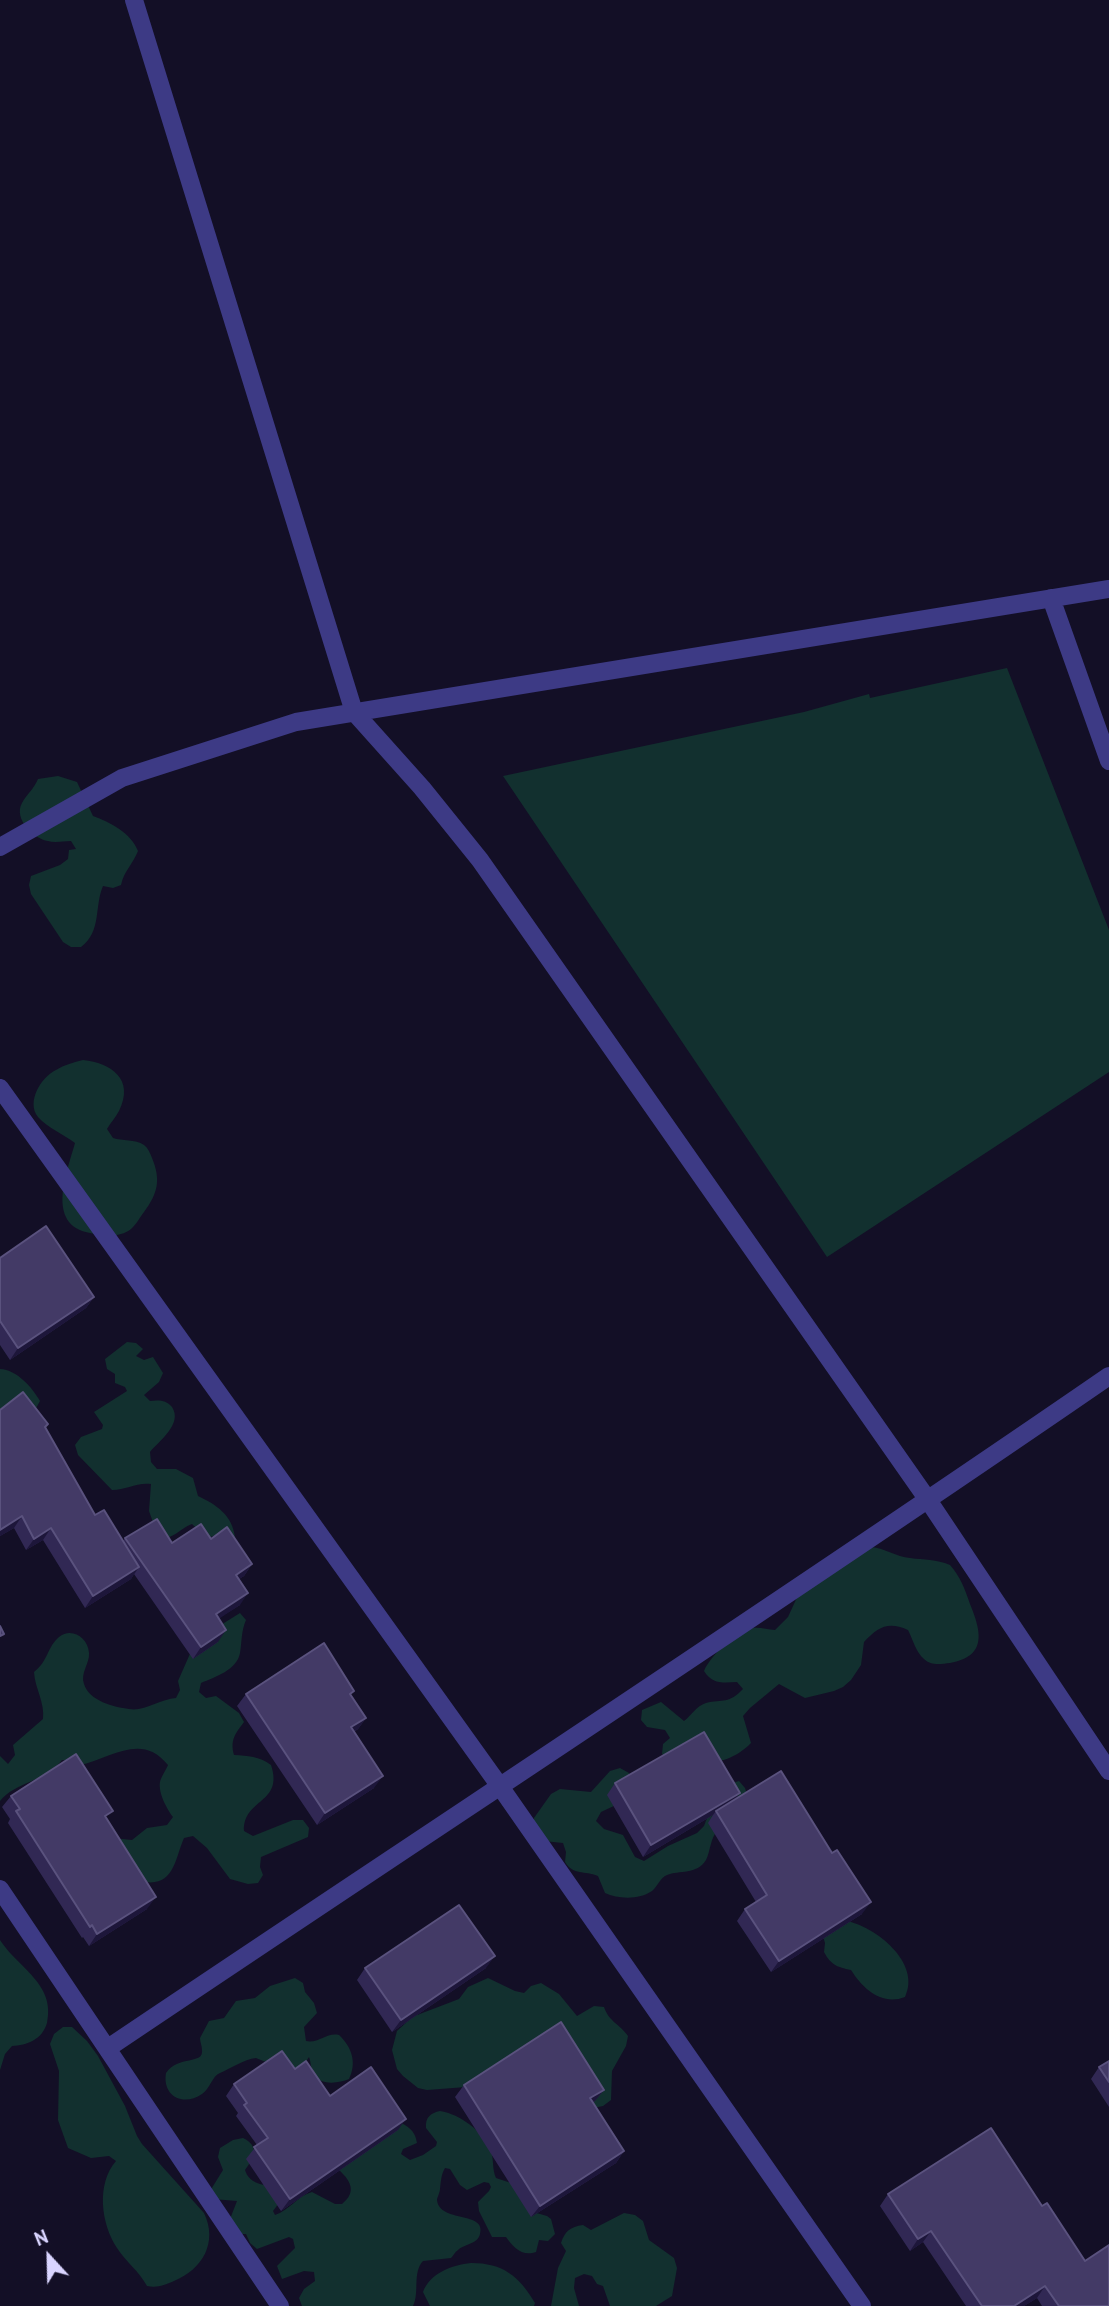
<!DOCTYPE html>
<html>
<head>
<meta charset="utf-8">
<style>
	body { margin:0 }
	#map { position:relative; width:1109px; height:2306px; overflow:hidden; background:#130f26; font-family:"PT Sans",sans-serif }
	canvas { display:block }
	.north { position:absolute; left:14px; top:2222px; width:70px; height:70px; -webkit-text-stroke:5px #130f26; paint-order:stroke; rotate:338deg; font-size:19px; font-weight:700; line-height:28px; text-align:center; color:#d9d4ff }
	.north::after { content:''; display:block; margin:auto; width:24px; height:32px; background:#d9d4ff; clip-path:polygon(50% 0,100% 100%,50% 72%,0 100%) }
</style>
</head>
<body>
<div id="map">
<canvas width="1109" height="2306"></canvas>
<div class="north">N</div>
</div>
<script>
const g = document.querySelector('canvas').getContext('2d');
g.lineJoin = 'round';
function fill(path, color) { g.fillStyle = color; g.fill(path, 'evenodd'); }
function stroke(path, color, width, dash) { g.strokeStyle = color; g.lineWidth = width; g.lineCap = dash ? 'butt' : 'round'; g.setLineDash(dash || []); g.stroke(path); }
fill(new Path2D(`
	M1007 668 1109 930V1072L827 1257 503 776 804 712 869 694 870 698Z
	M58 776 77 782 93 816C110 822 131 833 138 851 133 864 124 871 121 885L113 888 103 886C94 907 102 931 81 947H71L63 942 31 894 29 885 31 876 60 865 68 859 69 850 76 849 71 841C63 841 55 843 48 841 34 839 13 819 22 803 26 795 34 789 38 779Z
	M83 1060C111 1063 135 1079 119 1111 116 1117 111 1122 107 1129L113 1138C122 1141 135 1139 144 1145 148 1148 150 1153 152 1158 161 1180 158 1193 144 1212 140 1217 136 1225 131 1229 120 1238 103 1236 90 1233 45 1225 67 1172 75 1143 63 1134 48 1128 38 1117 26 1102 41 1077 56 1070 64 1065 74 1062 83 1060Z
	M127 1342 136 1343 143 1349 136 1356 144 1360 153 1357 163 1373 159 1382 144 1395 150 1401C159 1400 166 1400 172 1407 183 1424 159 1441 150 1452L151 1462 157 1469H176L193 1478 198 1496C217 1505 232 1515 235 1537L226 1532 207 1538 192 1524C179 1529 174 1539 159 1539L149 1511 151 1484C137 1482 126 1490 112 1490L78 1455 75 1445 81 1437 102 1429 103 1425 94 1412 127 1391 125 1387 115 1383V1374L107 1369 105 1359Z
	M0 1369C17 1370 32 1387 40 1401L35 1410 0 1413Z
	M871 1547C885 1548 896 1557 910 1558 924 1560 936 1559 950 1565 960 1576 965 1589 970 1604 981 1631 988 1656 950 1663 941 1664 931 1666 924 1659 916 1652 913 1640 908 1630 888 1621 878 1627 864 1642L861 1665 851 1680 843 1687 834 1691 805 1698 779 1684 750 1708 743 1716 751 1743C726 1768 702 1763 670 1761L662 1754 663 1744 670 1738 665 1730 647 1727 641 1720 642 1710 661 1702 684 1721C692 1715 696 1706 706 1703 723 1699 729 1704 743 1689L737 1682C722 1683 712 1684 704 1671 710 1656 737 1630 753 1628 760 1627 768 1630 775 1630L788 1617 805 1580Z
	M240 1613 246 1620C241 1632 242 1641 240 1653 237 1670 215 1677 201 1683L199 1692 206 1698 216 1696 239 1713 244 1722C235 1734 230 1740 234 1755 248 1756 259 1756 271 1765 284 1804 243 1798 244 1831L253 1836 293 1820H303L309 1828 308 1837 261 1857 260 1867 263 1875 258 1883 248 1884 230 1879 207 1848 193 1836 184 1838C175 1859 174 1886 145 1882L112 1838 132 1840 147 1828 167 1825 173 1817C167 1809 158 1793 160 1782 161 1777 166 1770 168 1765 142 1732 111 1758 80 1765L72 1761 62 1760C45 1782 15 1782 0 1801V1756L8 1764 15 1755 13 1745 43 1719C45 1702 35 1689 34 1672 49 1660 47 1647 59 1637 71 1627 88 1637 89 1653 90 1663 80 1673 84 1684 89 1701 114 1707 129 1709 144 1712 160 1699 176 1698L180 1690 178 1681 193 1647 216 1628Z
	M620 1768 629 1773 633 1781 618 1804 601 1812 596 1821 604 1829 623 1835 635 1857 644 1861 668 1846 697 1833 704 1826 711 1807 729 1784 739 1781 745 1788 748 1798C737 1809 723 1821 715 1834 710 1842 710 1852 706 1860 697 1875 679 1870 667 1875 660 1878 658 1886 652 1891 639 1900 618 1899 605 1893L598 1876C584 1870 574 1876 565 1862L566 1852 563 1843 544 1841 534 1828V1818L551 1794 560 1789 591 1792 610 1771Z
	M846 1921C875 1926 922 1963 905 1997 882 2006 863 1989 851 1970 837 1967 831 1965 824 1952L825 1943 822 1933Z
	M0 1940C18 1968 56 1984 47 2023 42 2040 27 2045 12 2046L5 2054 0 2070Z
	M295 1978 303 1983 305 1992 314 2003 317 2013 304 2027 306 2041C318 2044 327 2032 339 2035 352 2047 357 2063 349 2079 339 2083 322 2086 314 2075 311 2071 311 2062 309 2057L303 2066 290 2072 256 2058C244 2059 230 2069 220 2073 212 2076 210 2089 202 2094 183 2107 162 2096 166 2073 178 2055 204 2065 202 2050 202 2046 200 2042 200 2038L209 2021 224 2018 236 2001 255 1998 270 1986Z
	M488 1978 515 1991 524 1993 531 1986 541 1983 559 1994 577 2016 594 2006 604 2007C609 2022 620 2024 628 2036L626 2046 612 2071 611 2100 603 2106 593 2108 466 2087 427 2090 418 2088 403 2076 397 2069 392 2050 397 2031 412 2017 459 1999 468 1987Z
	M63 2027H72L87 2041 98 2056 125 2106 137 2136 142 2144 204 2213C218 2242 203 2269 174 2281 164 2285 158 2288 147 2286 139 2271 126 2262 117 2248 101 2224 96 2184 116 2161L109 2156 91 2158 68 2148 58 2120 59 2071 50 2044 54 2034Z
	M440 2111C460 2114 484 2132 491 2151 494 2160 492 2169 496 2178L511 2183 533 2212 547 2216 551 2219 555 2234 548 2241 539 2240 536 2252C522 2257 513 2247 506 2237H492L479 2211 478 2202 489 2191 491 2187 489 2183 484 2182 467 2190 460 2185 450 2169 445 2168C441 2175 441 2181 440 2189 440 2192 437 2198 437 2200 439 2223 487 2211 480 2234 478 2244 464 2244 458 2250 455 2252 453 2256 451 2258L423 2261C412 2273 420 2292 413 2306H302L299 2298 304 2289 315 2281 314 2272 304 2271 282 2279 277 2266 295 2248 293 2239 289 2237 257 2249 250 2243 246 2234H237L230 2219 237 2201 213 2199 210 2191 223 2170 218 2157 220 2148 233 2140 243 2138C260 2146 254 2158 245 2170 249 2183 261 2185 273 2186L279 2203 273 2211 275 2215C290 2210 297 2196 312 2192L335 2204H342C358 2191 350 2180 337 2168L390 2118C403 2124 415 2127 417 2143L403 2149 401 2154 410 2160 423 2155 436 2146 437 2142 426 2128C425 2117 431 2113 440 2111Z
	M624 2213 635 2215 643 2221 649 2240 674 2258 677 2268 672 2296 656 2306H610L603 2286 597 2284 592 2276 584 2274 575 2278 574 2288 579 2306H551L558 2268 566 2251 561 2243C565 2231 570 2227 583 2225L591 2230Z
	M471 2263C503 2263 519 2276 535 2303L534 2306H430L423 2292C430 2273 452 2265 471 2263Z`), '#12302f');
stroke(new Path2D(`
	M134 0 354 712 422 788 480 860 928 1500 1109 1771
	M1051 598 1109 761
	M0 847 122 778 296 722 1109 589
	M0 1088 499 1785 862 2306
	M0 1889 280 2306
	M108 2048C441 1824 778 1604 1109 1376`), '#3d3a85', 18);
fill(new Path2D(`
	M0 1258 94 1297 86 1308 10 1360 0 1345Z
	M0 1410 45 1429 95 1515 123 1541 125 1538 172 1543 211 1539 252 1564 244 1576 239 1579 240 1605 219 1618 218 1642 193 1659 134 1574 131 1579 85 1608 43 1540 26 1550 14 1528 0 1536Z
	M246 1694 351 1695 366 1718 358 1729 354 1732 374 1788 317 1825 237 1706Z
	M615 1783 735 1799 862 1914 771 1972 737 1921 745 1909 756 1902 708 1823 713 1815 643 1857 607 1795Z
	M11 1796 107 1819 147 1909 89 1946 83 1937 82 1938 8 1823 10 1819 2 1807Z
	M365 1968H486L392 2032 357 1980Z
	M1109 2061V2107L1091 2079 1099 2067Z
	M295 2069 330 2096 398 2130 281 2211 246 2159 257 2145 236 2116 238 2113 226 2096 234 2084Z
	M464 2085 604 2090 593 2103 624 2151 616 2163 531 2217 455 2097Z
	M888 2194 1042 2206 1109 2306H1042L1037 2298 1024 2306H966L923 2242 910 2251 880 2206Z`), '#312854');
fill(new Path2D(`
	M94 1297 86 1308 10 1360 18 1348Z
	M22 1516 14 1528 0 1536V1530Z
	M51 1528 43 1540 26 1550 34 1539Z
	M252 1564 244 1576 227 1587 236 1575Z
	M139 1567 131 1579 85 1608 93 1596Z
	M248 1593 240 1605 208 1626 216 1614Z
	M226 1630 218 1642 193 1659 201 1647Z
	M366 1718 358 1729 343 1739 351 1727Z
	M383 1776 374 1788 317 1825 325 1813Z
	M740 1793 732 1804 716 1811 713 1815 643 1857 651 1845Z
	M156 1897 147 1909 89 1946 97 1934Z
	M871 1902 862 1914 771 1972 779 1961Z
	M495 1956 486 1968 392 2032 401 2020Z
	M604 2090 595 2101 582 2110 590 2098Z
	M406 2119 398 2130 281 2211 290 2199Z
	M624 2151 616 2163 531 2217 540 2206Z
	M931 2231 923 2242 910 2251 918 2239Z
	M1045 2286 1037 2298 1024 2306H1014Z`), '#1d163a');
const building = new Path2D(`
	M46 1226 94 1297 18 1348 0 1321V1258Z
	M23 1392 48 1424 45 1427 95 1515 104 1510 139 1567 93 1596 51 1528 34 1539 22 1516 0 1530V1410Z
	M157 1519 172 1543 201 1524 211 1539 227 1527 252 1564 236 1575 248 1593 216 1614 226 1630 201 1647 125 1538Z
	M0 1626 4 1634 0 1636Z
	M324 1643 354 1691 350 1694 366 1718 351 1727 383 1776 325 1813 246 1694Z
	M704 1732 740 1793 651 1845 615 1783Z
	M76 1754 113 1811 105 1816 156 1897 97 1934 92 1925 90 1927 16 1811 20 1809 11 1796Z
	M781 1771 832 1853 837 1850 871 1902 779 1961 745 1909 767 1895 716 1811Z
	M459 1905 495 1956 401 2020 365 1968Z
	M561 2022 604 2090 590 2098 624 2151 540 2206 464 2085Z
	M282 2051 295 2069 306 2061 330 2096 371 2067 406 2119 290 2199 254 2147 268 2138 244 2105 247 2103 234 2084Z
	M1109 2061V2082L1099 2067Z
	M991 2128 1042 2206 1047 2203 1085 2261 1109 2245V2306H1059L1045 2286 1014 2306H982L931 2231 918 2239 888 2194Z`);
fill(building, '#433a66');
stroke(building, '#5a527e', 2);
</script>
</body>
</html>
